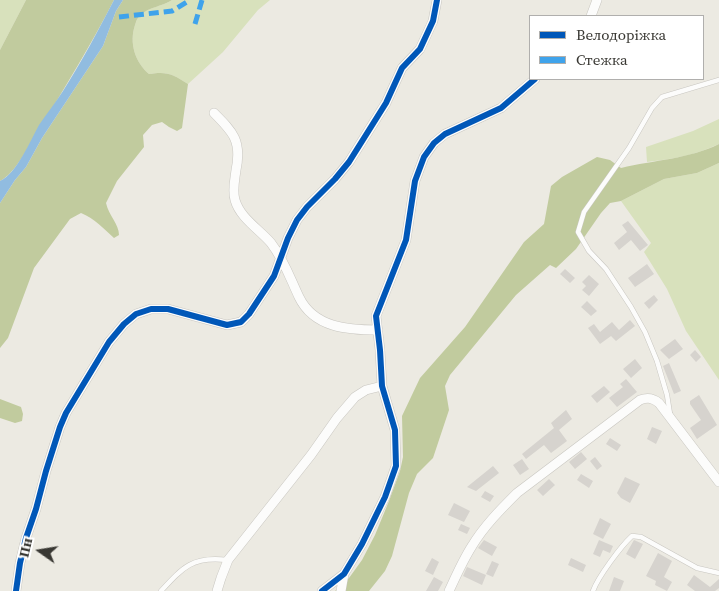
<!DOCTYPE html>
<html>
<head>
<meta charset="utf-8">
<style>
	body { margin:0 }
	#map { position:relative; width:719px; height:591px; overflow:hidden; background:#eceae2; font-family:"Source Serif 4",serif }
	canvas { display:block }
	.legend { position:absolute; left:529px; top:15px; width:175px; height:65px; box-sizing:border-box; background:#fff; border:1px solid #b0afad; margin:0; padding:6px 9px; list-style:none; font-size:15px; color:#393833 }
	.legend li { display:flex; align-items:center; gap:10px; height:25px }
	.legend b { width:25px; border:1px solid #b0afad }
	.north { position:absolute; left:15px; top:526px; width:50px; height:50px; -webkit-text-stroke:4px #fff; paint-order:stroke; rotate:283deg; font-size:14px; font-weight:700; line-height:20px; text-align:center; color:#393833 }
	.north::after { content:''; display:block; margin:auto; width:18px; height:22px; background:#393833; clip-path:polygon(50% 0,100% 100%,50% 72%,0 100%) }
</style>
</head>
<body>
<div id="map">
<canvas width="719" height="591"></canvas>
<ul class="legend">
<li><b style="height:6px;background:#0057b8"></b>Велодоріжка</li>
<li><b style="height:6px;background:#3fa3eb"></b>Стежка</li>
</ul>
<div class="north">Пн</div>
</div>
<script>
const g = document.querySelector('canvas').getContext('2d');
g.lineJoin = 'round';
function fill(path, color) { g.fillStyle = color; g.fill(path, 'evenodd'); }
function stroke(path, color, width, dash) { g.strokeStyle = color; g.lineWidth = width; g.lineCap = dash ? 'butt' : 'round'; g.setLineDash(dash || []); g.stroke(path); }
fill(new Path2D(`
	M0 0H26L0 50Z
	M172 0H270L258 10 223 52 188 84C173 74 167 71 149 74 135 62 129 43 135 25 136 23 136 20 138 18 145 7 162 7 172 0Z
	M719 119V144C696 155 673 159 647 162L646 147 693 131Z
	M719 163V380L686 331 667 289 644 252 651 243 621 201 664 179 697 173Z`), '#d8e1bc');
fill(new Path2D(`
	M26 0H114C91 45 65 87 39 130 30 144 15 174 0 181V50Z
	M123 0H172C162 7 146 7 138 18 136 20 136 23 135 25 129 43 135 62 149 74 167 71 173 74 188 84L182 128 177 131 169 127 162 122 152 125 143 135 144 147 117 181 106 203C109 216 119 224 119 235L114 238C104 229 94 218 81 213L70 219 34 268 8 338 0 348V203L15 180 26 167 42 138 103 46 116 11Z
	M719 144V163L697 173 664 179 621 201 610 203 601 213 576 249 556 268 550 265 516 295 450 375 445 386 449 410 433 458 417 474 409 493 392 556 385 571 369 591H335L349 578 362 560 375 535 389 501 400 471 403 457 402 416 420 378 465 327 524 242 544 224 551 186 562 177 597 157 610 160 621 168C654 160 689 159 719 144Z
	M0 399 21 407 23 414 22 421 15 423 0 418Z`), '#c1cb9e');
fill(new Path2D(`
	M114 0H123L116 11 103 46 42 138 26 167 15 180 0 203V181C17 173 30 141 39 125 47 113 56 102 63 91 82 61 98 31 114 0Z`), '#91bce0');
fill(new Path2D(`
	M628 221 648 245 640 251 631 240 619 250 614 243 627 232 622 225Z
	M647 264 654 274 635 287 628 278Z
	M565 269 575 278 570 283 560 274Z
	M589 275 599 284 589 296 582 290 586 286 582 282Z
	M654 295 658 300 649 309 644 303Z
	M587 301 597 311 591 316 581 307Z
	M630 320 635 326 616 341 611 336 600 344 588 328 594 324 600 332 612 322 619 330Z
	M675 339 683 349 669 359 660 350Z
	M695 350 701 357 696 362 690 355Z
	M635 359 642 368 631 378 623 369Z
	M669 363 681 391 674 394 663 366Z
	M626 379 637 392 617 407 609 398 623 387 620 384Z
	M604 386 610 392 597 403 591 396Z
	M699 395 717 425 697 439 690 428 701 420 690 404V401Z
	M566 410 572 419 559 430 567 441 551 453 544 445 526 459 522 454 554 428 551 423Z
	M652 427 662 431 656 444 647 439Z
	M610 438 621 445 617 451 606 444Z
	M581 452 587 459 575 469 569 462Z
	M595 457 602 466 597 470 590 461Z
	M522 459 529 469 520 475 513 465Z
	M493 466 499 473 476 491 467 487Z
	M581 474 593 481 589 488 577 480Z
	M625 477 640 484 630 503 621 498 617 493Z
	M549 479 555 485 543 496 537 490Z
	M485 491 494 496 490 502 481 497Z
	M454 503 470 511 464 522 448 515Z
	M600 518 611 524 603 539 593 534Z
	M461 524 470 528 467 534 458 530Z
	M484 540 497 547 492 556 478 548Z
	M599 540 613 546 610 553 603 550 600 557 593 554Z
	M634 540 643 544 635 559 626 554Z
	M658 553 672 561 664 577 672 582 667 591 655 585 656 581 646 576Z
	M432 558 439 562 433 575 425 571Z
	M571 558 586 565 583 572 568 565Z
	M492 561 499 564 493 577 486 574Z
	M467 567 486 575 482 585 463 576Z
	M694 575 710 587 719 579V588L715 591H695L687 585Z
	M434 577 443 582 438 591H426Z
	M614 577 624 581 620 591H609Z`), '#d6d3ce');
const service = new Path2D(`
	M670 414 667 395 657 361 645 332 631 307 606 269 589 251 578 232 584 212 629 148 652 108 662 97 719 80
	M161 591C183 567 193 556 227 560
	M593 591C598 577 621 546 632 536L641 537 697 568 719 573`);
const minor = new Path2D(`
	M591 16 597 0
	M214 113C233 132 242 141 236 170 235 179 232 190 235 200 240 218 260 230 271 243 284 260 290 278 299 297 314 328 348 330 378 330
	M16 591 20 563 26 538 36 509 46 471 60 427 66 413 109 342 124 324 136 314 151 309H168L227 325 241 322 249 314 274 276 288 238 297 220 307 207 335 179 349 162 386 103 402 68 420 49 433 21 437 0
	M217 591 221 578 228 560 311 455 337 418 355 397 366 390 382 386
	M322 591 344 574 362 544 385 497 396 466 395 430 382 386 380 350 376 316 406 240 415 181 424 157 434 143 445 134 501 108 535 79
	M341 591 344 574
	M449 591C456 576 463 560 472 546 484 526 501 509 517 493L640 400C648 397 653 398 659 403L719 482`);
stroke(service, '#c8c6c0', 5.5);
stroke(minor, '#c8c6c0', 10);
stroke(service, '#fcfcfb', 4.5);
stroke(minor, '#fcfcfb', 9);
stroke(new Path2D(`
	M119 17 172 11 190 0
	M195 24 202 0`), '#3fa3eb', 5, [10, 5]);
stroke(new Path2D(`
	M16 591 20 563 26 538 36 509 46 471 60 427 66 413 109 342 124 324 136 314 151 309H168L227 325 241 322 249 314 274 276 288 238 297 220 307 207 335 179 349 162 386 103 402 68 420 49 433 21 437 0
	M322 591 344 574 362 544 385 497 396 466 395 430 382 386 380 350 376 316 406 240 415 181 424 157 434 143 445 134 501 108 535 79`), '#0057b8', 6);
</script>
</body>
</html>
